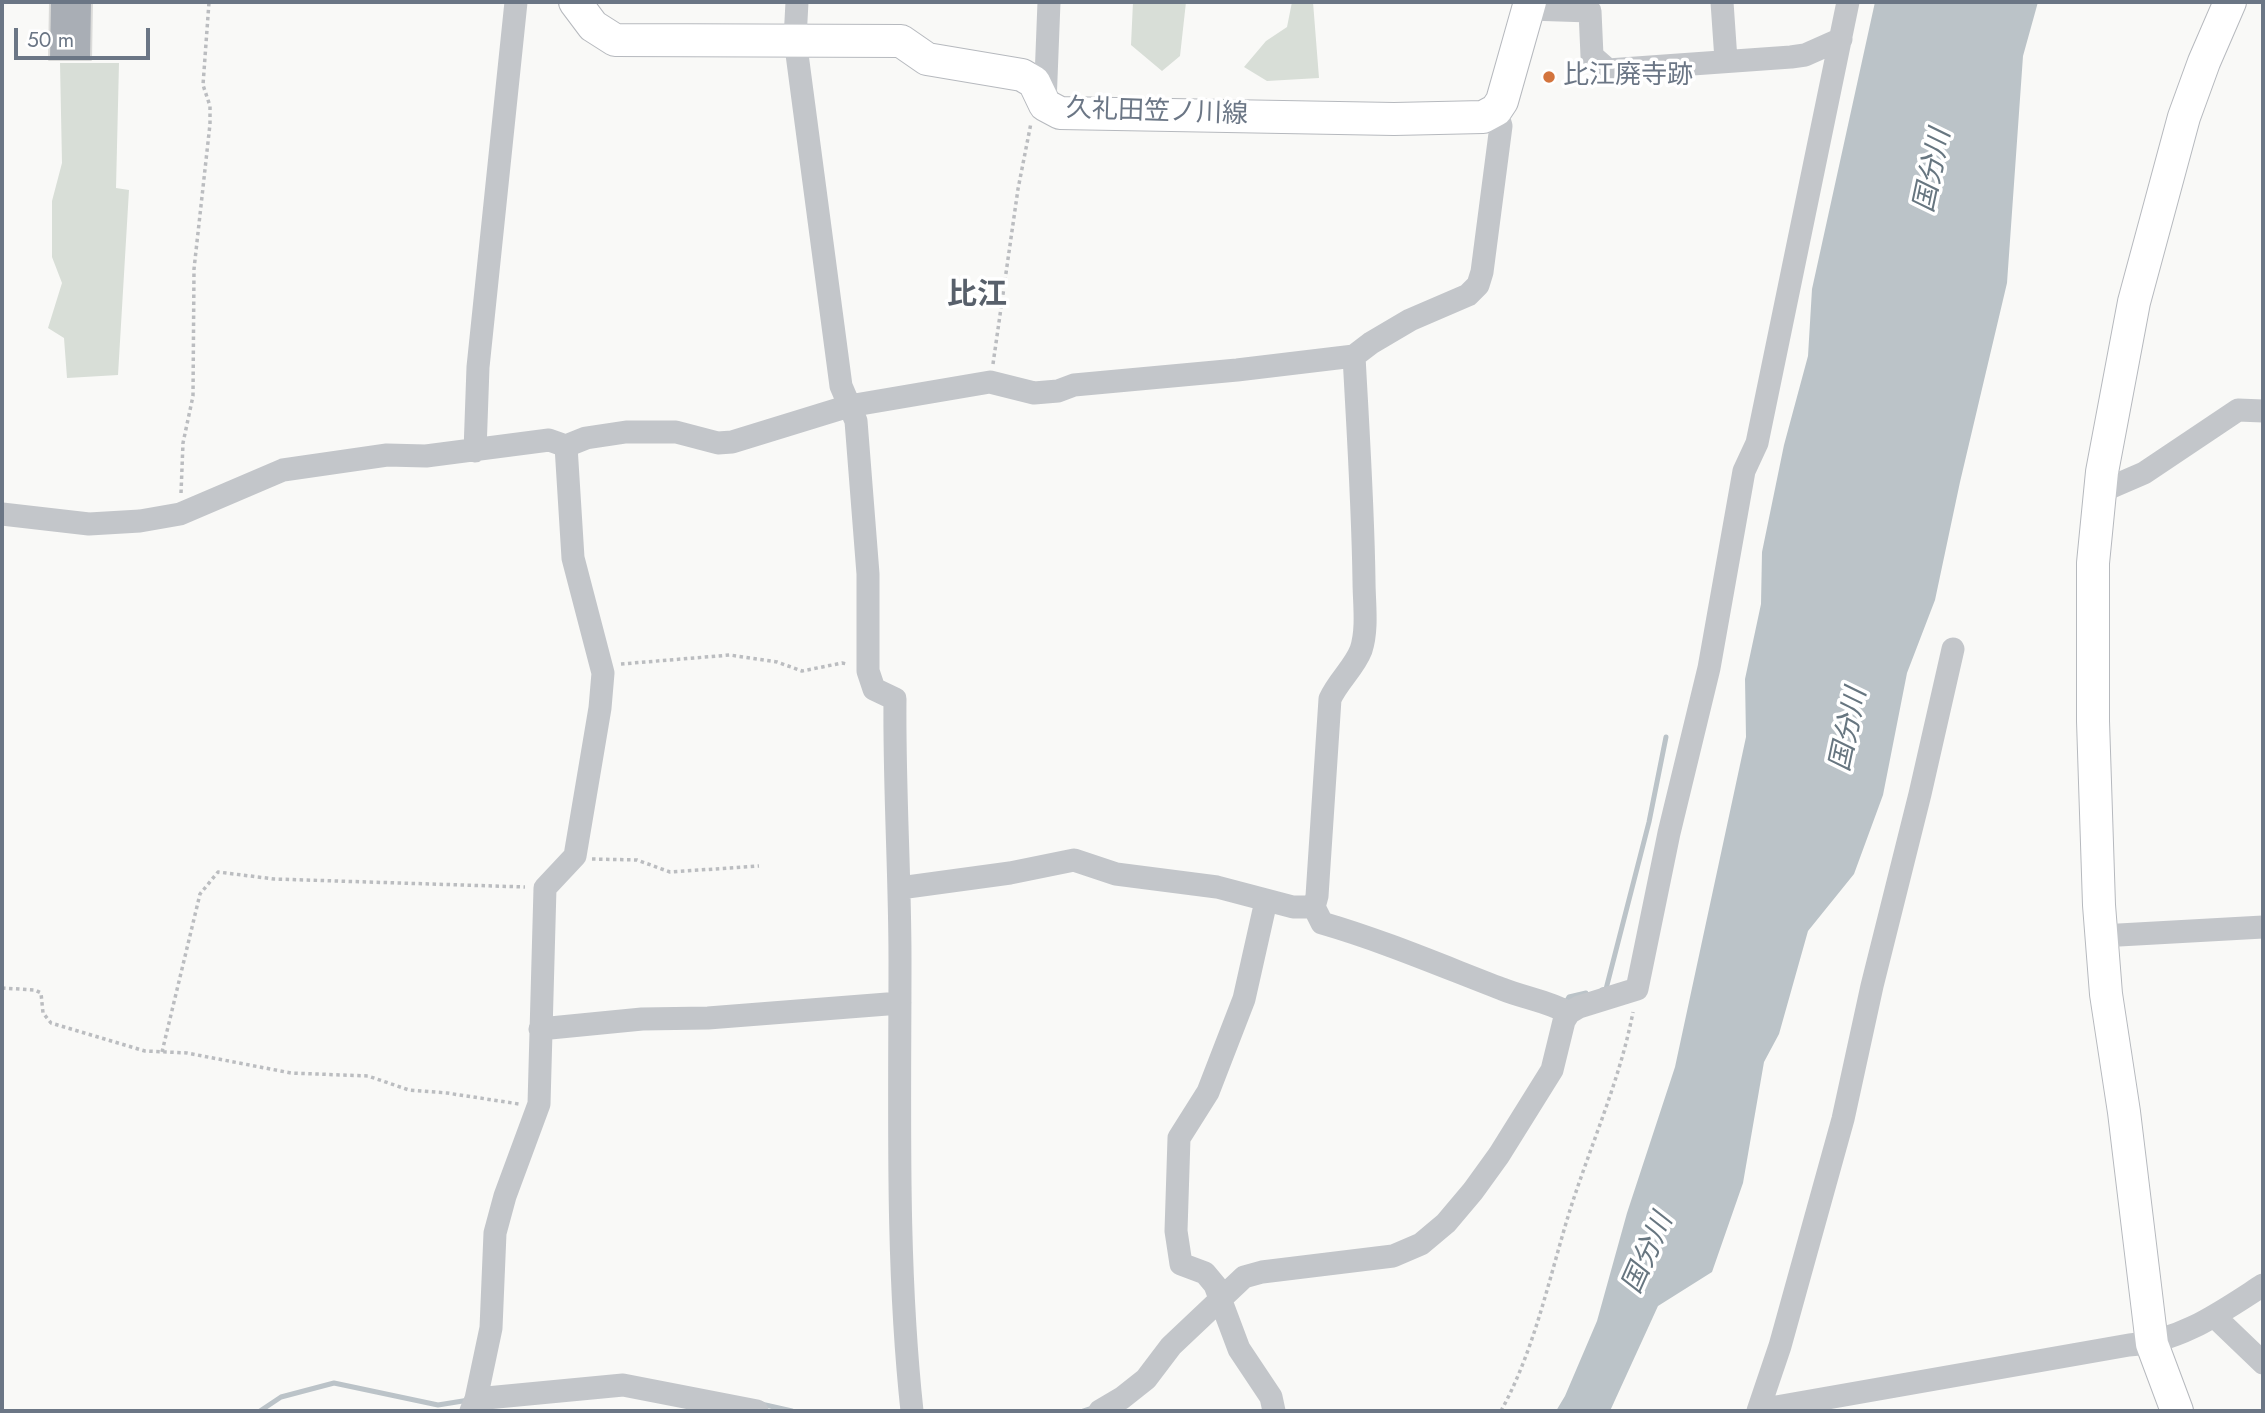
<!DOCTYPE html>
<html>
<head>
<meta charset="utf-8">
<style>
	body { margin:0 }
	#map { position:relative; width:2265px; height:1413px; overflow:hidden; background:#f9f9f7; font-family:Jost,sans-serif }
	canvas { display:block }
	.frame { position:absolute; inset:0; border:4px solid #6b7685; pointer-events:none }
	.scale { position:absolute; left:14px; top:28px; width:136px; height:32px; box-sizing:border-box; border:4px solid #6b7685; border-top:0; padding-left:9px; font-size:21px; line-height:24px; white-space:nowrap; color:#6b7685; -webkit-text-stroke:5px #fff; paint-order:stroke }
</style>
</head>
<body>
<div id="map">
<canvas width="2265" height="1413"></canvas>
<div class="frame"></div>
<div class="scale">50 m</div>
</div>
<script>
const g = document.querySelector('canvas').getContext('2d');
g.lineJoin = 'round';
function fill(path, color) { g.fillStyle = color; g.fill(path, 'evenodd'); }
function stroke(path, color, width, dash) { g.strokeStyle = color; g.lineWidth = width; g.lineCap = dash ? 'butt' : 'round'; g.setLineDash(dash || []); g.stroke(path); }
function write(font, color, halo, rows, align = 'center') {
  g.font = font + ' Jost,"Noto Sans JP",sans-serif'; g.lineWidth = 7; g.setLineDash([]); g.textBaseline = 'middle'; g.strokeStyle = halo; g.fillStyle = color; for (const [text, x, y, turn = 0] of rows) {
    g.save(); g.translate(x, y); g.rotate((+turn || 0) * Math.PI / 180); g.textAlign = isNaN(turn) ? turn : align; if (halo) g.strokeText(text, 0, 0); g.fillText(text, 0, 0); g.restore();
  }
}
fill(new Path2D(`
	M1133 2H1186L1180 56 1162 71 1131 45Z
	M1292 2H1313L1319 78 1267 81 1244 67 1266 41 1287 27Z
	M60 63H119L116 188 129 190 118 375 67 378 64 338 48 328 62 283 52 257V201L62 163Z`), '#d8ded7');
fill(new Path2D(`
	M1875 2H2038L2023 56 2007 283 1960 482 1935 600 1907 673 1883 795 1854 874 1808 931 1779 1034 1764 1062 1743 1183 1712 1272 1658 1306 1610 1411H1556L1565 1396 1597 1321 1627 1213 1675 1067 1746 737 1745 679 1761 604 1762 552 1784 445 1808 356 1812 289Z`), '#bbc3c8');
stroke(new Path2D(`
	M1602 990 1606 989 1649 822 1666 737
	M1565 1004 1569 997 1586 993
	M761 1404 792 1411
	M260 1411 281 1397 334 1383 438 1405 469 1400
	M1083 1411 1095 1407`), '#bbc3c8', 5);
const building = new Path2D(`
	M50 2H92L91 60H49Z`);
fill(building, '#a9aeb5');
stroke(building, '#dbdbd9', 2);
const secondary = new Path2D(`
	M575 2 593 26 615 40 901 41 927 59 1022 75 1034 82 1045 105 1060 113 1394 119 1483 117 1496 110 1502 101 1530 2
	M2177 1411 2152 1344 2124 1112 2106 994 2099 905 2093 721V563L2102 472 2134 302 2184 117 2204 62 2230 2`);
stroke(secondary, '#b6b9be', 34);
stroke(new Path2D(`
	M993 364 1018 189 1031 123
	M181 493 183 443 193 396 194 269 210 124V106L203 85 209 2
	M621 664 730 655 777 662 802 671 842 663 847 664
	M592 859 637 860 670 872 759 866
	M2 988 35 990 41 993 43 1013 51 1023 145 1051 187 1053 291 1073 368 1076 409 1090 447 1093 519 1104
	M162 1052 200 894 218 872 274 879 525 887
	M1501 1411C1535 1349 1549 1278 1570 1210 1591 1144 1620 1080 1633 1012`), '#bbbdc0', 3.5, [3.5, 3.5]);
stroke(new Path2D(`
	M797 2 795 39 841 386 856 421 868 574V671L874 689 895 699C894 786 900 873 900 960 900 1109 896 1263 912 1411
	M1722 2 1726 60
	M1529 9 1590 11 1592 56 1608 70 1791 57 1805 55 1841 39
	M1045 104 1049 2
	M1354 356C1358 431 1363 506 1364 581 1364 602 1368 629 1361 650 1354 668 1338 681 1330 699L1317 896 1314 907 1322 923C1384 941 1442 966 1502 989 1524 998 1548 1001 1569 1013
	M475 451 478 367 516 2
	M2100 492 2144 473 2238 410 2263 411
	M2 514 89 524 140 521 180 514 283 470 387 455 426 456 549 440 566 446 586 438 626 432H676L718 443 732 442 849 406 990 382 1034 393 1058 391 1074 385 1237 370 1354 356 1371 343 1410 320 1468 295 1478 285 1482 272 1501 126 1496 110
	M900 888 1010 873 1074 860 1116 874 1217 887 1293 907H1314
	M1266 901 1244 999 1208 1092 1179 1138 1176 1231 1181 1264 1205 1273 1215 1285 1239 1349 1271 1397 1274 1411
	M2101 936 2263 927
	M540 1029 642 1019 708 1018 900 1003
	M2214 1316 2263 1363
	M476 1399 623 1385 757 1411
	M1759 1410 2129 1345C2180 1342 2221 1312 2263 1285
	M471 1411 476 1399 491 1328 495 1233 505 1196 539 1104 545 888 575 856 600 708 603 673 573 558 566 446
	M1100 1411 1122 1398 1146 1379 1171 1346 1244 1277 1262 1272 1393 1256 1421 1244 1446 1223 1473 1191 1499 1155 1552 1070 1564 1021 1569 1013 1579 1007 1637 989 1669 833 1709 668 1744 471 1757 443 1848 2
	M1758 1411 1780 1346 1843 1119 1872 986 1920 794 1953 649`), '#c3c6ca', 23);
stroke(secondary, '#fff', 32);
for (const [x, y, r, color] of [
	[1549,77,7,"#d3743d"]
]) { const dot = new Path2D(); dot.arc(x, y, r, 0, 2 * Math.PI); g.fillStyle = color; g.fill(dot); stroke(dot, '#fff', 2.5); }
write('26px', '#6b7685', '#fff', [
	["比江廃寺跡",1563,77]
], 'left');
write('26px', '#6b7685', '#fff', [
	["久礼田笠ノ川線",1157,113,2]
]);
write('italic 28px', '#677680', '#fff', [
	["国分川",1934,171,-78],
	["国分川",1850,730,-78],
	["国分川",1649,1254,-66]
]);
write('bold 30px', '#58606b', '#fff', [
	["比江",977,297]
]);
</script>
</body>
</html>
